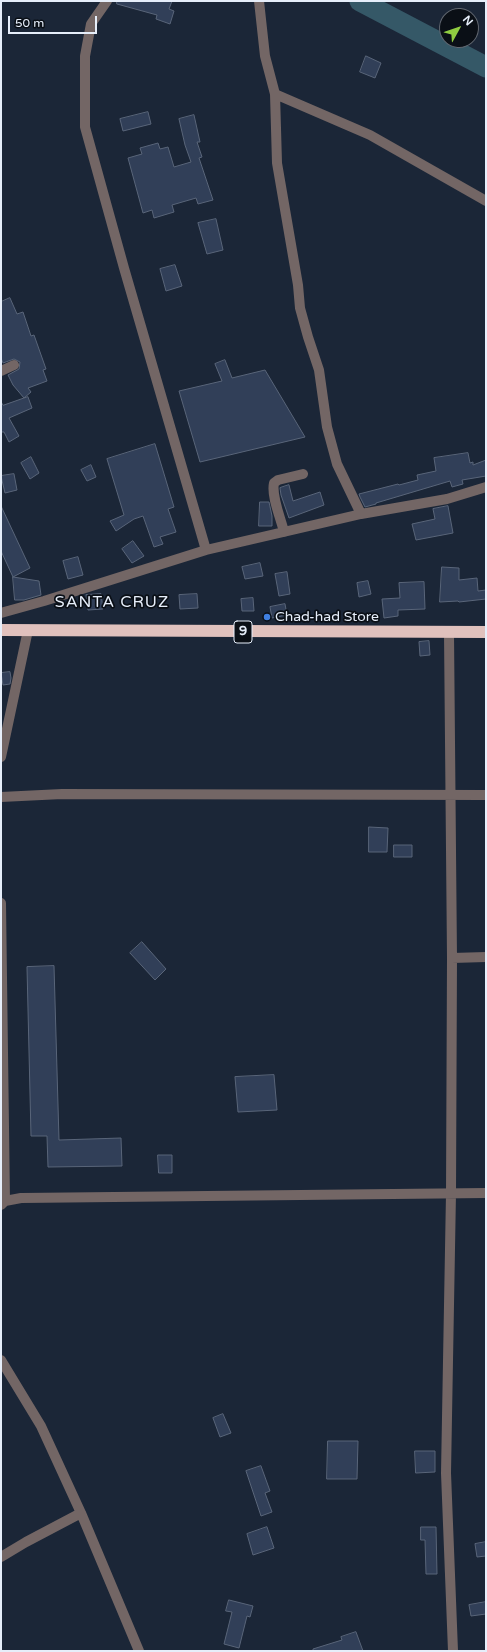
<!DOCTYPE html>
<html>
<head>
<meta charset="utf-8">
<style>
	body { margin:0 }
	#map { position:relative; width:487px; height:1652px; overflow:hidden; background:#1b2637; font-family:"Varela Round",sans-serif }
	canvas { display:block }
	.frame { position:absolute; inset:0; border:2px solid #e6eefa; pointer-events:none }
	.north { position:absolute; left:439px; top:8px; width:40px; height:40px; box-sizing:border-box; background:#0a0f16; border:1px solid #626871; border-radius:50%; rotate:50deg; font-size:11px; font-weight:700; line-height:16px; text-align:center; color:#e6eefa }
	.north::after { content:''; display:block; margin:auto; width:14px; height:18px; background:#90cd41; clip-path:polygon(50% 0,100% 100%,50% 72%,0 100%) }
	.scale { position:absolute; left:8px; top:16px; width:89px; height:18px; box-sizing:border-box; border:2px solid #e6eefa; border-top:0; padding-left:5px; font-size:12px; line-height:14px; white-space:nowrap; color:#e6eefa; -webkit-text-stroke:3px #0a0f16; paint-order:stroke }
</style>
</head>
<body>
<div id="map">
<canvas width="487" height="1652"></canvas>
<div class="frame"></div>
<div class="north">N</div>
<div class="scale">50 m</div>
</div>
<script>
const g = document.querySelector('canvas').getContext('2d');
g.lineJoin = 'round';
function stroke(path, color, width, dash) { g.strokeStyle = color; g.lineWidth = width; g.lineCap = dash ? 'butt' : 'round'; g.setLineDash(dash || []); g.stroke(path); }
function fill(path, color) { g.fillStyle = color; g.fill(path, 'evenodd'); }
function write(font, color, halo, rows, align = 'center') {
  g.font = font + ' "Varela Round",sans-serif'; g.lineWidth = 3.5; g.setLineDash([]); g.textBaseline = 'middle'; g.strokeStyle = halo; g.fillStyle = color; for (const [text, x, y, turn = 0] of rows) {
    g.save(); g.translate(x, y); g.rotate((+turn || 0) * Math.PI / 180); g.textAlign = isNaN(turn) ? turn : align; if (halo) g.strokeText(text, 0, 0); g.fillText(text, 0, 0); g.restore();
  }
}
stroke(new Path2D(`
	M360 1 486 67`), '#355867', 21);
const building = new Path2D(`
	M117 1H172L169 9 174 11 170 24 156 19 157 15 117 4Z
	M366 56 381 63 375 78 360 72Z
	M148 112 151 124 123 131 120 119Z
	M194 115 200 142H197L202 157 199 158 213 200 198 204 196 198 172 205 174 212 154 218 152 210 143 213 128 158 142 154 140 148 158 143 160 149 168 147 174 167 191 162 185 145 179 119Z
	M216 219 223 250 207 254 198 223Z
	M175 265 182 286 166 291 160 269Z
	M10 298 17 314 23 312 31 336 34 335 46 369 43 370 47 381 28 388 31 392 24 398 13 385 8 375 19 369 20 362 14 359 3 363 1 358V302Z
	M225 360 232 378 265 370 305 437 200 462 179 391 222 381 215 364Z
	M28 397 32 408 9 418 19 436 9 442 4 432H1V402L3 405Z
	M155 444 174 507 168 509 176 532 160 537 163 544 154 547 143 516 134 519 116 531 110 521 124 515 107 459Z
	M468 453 470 463 473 462V465L486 460V476L462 480 463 484 452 487 450 481 376 503V504L365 507 360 497 359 494 398 484 399 485 418 480 417 475 436 471 434 458Z
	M31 457 39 473 30 479 21 463Z
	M91 465 96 477 87 481 81 470Z
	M14 474 17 490 5 493 1 476Z
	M289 485 293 501 320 492 324 505 289 518 281 495 280 488Z
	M260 502H269L272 516V526H259Z
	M1 506 30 568 13 577 1 551Z
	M448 506 453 533 416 540 412 524 435 519 433 509Z
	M133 541 144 556 132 563 122 549Z
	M78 557 83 575 68 579 63 561Z
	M260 563 263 576 245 579 242 567Z
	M442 567 459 568V580L477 578 478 591 486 590V599L459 602 458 601 440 602Z
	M287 572 290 594 279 596 275 574Z
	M13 577 39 581 41 595 24 600H15Z
	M368 581 371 594 359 597 357 583Z
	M424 582 425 609 398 610V616L384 618 382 599 400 598 399 583Z
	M101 594 103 609 88 610 86 595Z
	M197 594 198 608 180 609 179 595Z
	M253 598 254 611H242L241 599Z
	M285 604 287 615 272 618 270 607Z
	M429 641 430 655 420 656 419 642Z
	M10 672 11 678 10 684 3 685 1 673Z
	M369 827 388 828 387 852H369Z
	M394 845H412V857H394Z
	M142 942 166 969 155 980 130 953Z
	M54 966 59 1140 121 1138 122 1166 48 1167 47 1136H31L27 967Z
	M274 1075 277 1110 238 1112 235 1077Z
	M158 1155H172V1173H159Z
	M223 1414 231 1433 220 1437 213 1418Z
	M328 1441H358L357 1479H327Z
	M415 1451H435V1472L416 1473Z
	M261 1466 270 1491 265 1493 272 1512 261 1516 246 1471Z
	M267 1527 274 1548 253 1555 247 1534Z
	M421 1527H436L437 1574H426L425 1540H421Z
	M486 1542V1556L477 1557 475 1544Z
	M229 1600 253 1606 250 1617 247 1616 239 1648 224 1644 232 1612 226 1611Z
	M486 1602V1614L471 1616 469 1605Z
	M356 1632 363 1651H313V1649L342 1640 341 1637Z`);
fill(building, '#313f58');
stroke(building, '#596579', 1);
stroke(new Path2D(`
	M107 1 91 24 85 56V127L124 268 206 550
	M259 1 265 56 275 94 370 135 486 201
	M275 94 277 163 298 285 300 308 308 337 319 370 327 427 337 464 361 514
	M1 371 14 365
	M284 532C281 519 271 496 274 483L278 480 303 474
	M1 613 44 601 206 550 361 514 447 499 486 487
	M449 633 452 958 451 1193 446 1473 453 1651
	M1 757 28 630
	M1 797 62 794 486 795
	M1 903 5 1201
	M452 958 486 957
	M1 1205 5 1201 21 1198 486 1193
	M1 1360 41 1426 81 1513 139 1651
	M1 1557 26 1542 81 1513`), '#736665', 10);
stroke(new Path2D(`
	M1 630 486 632`), '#e0c1bd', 12);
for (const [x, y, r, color] of [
	[267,617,4,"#3f7fe0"]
]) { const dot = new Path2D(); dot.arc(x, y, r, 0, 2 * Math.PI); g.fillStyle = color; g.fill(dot); stroke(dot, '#0a0f16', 1.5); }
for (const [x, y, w] of [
	[243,632,18]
]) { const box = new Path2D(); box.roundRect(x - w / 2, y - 11, w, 22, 3); g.fillStyle = '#0a0f16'; g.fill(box); stroke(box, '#e6eefa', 1); }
write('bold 13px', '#e6eefa', null, [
	["9",243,632]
]);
write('14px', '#e6eefa', '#0a0f16', [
	["Chad-had Store",275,617]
], 'left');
g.letterSpacing = '1px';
write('16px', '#e6eefa', '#0a0f16', [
	["SANTA CRUZ",112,603]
]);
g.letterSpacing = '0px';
</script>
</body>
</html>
